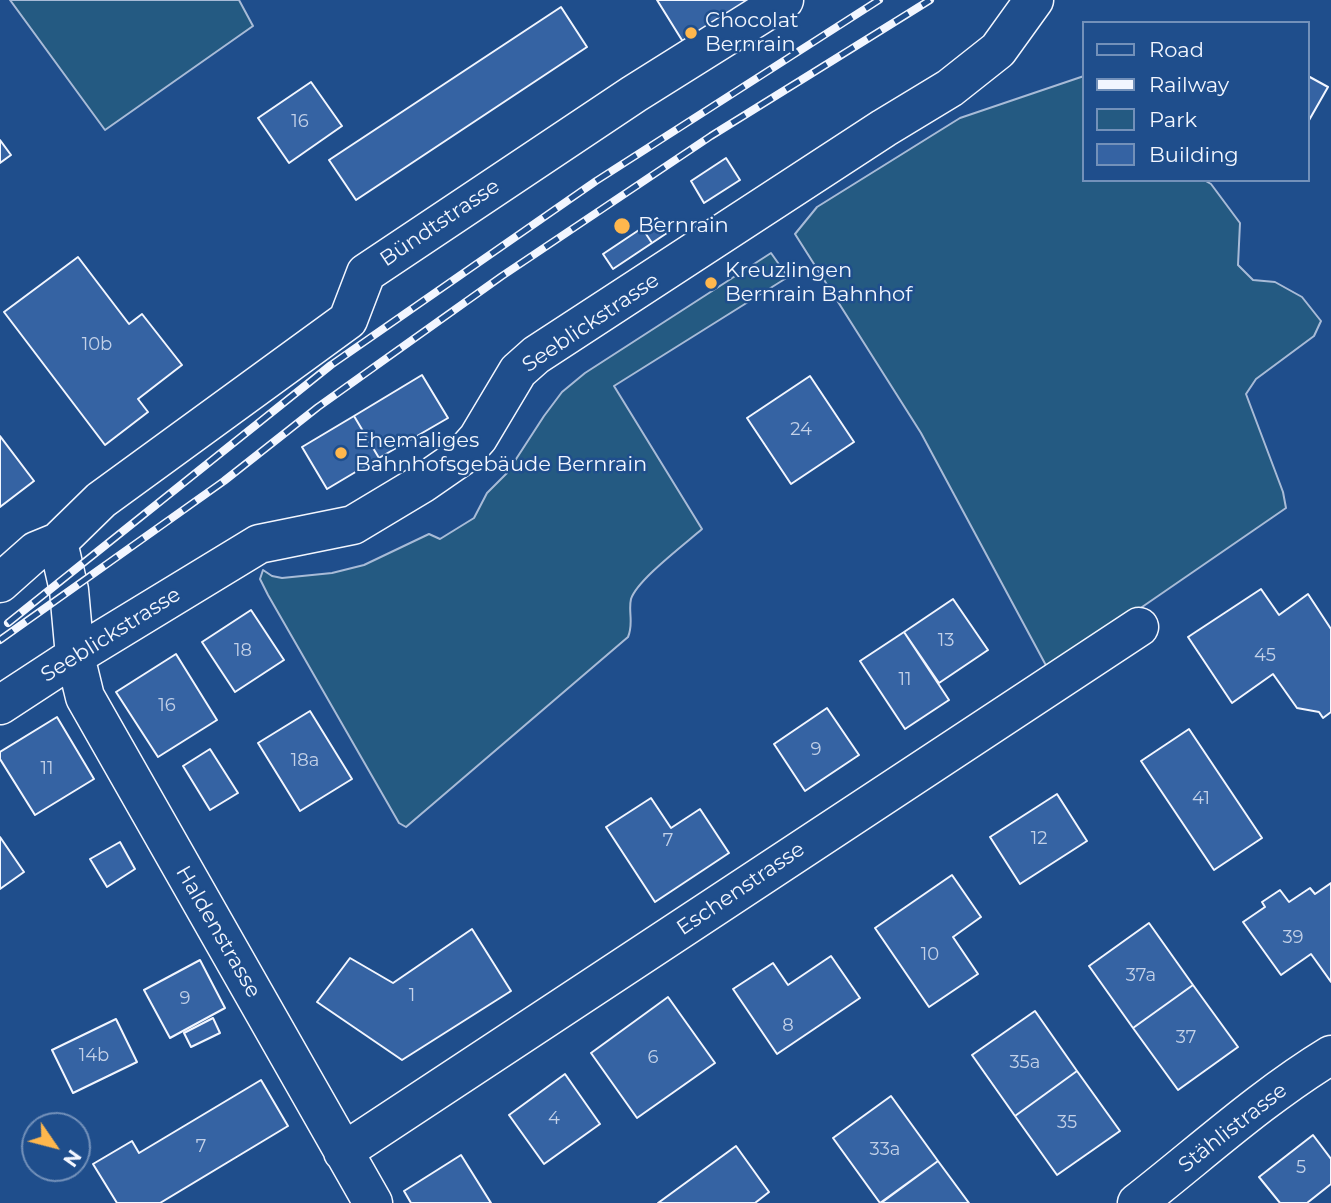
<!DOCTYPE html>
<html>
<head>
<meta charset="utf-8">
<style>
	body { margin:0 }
	#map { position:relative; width:1331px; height:1203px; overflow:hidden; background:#1f4e8c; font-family:Montserrat,sans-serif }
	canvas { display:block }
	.legend { position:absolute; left:1082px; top:21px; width:228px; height:161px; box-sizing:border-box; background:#1f4e8c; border:2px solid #7391ba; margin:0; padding:9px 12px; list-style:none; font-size:21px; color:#f2f6ff }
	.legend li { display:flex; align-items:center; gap:14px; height:35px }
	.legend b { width:35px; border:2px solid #7391ba }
	.north { position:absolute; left:21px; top:1112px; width:70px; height:70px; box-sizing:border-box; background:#1f4e8c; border:2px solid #7391ba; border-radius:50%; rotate:125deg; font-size:19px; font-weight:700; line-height:28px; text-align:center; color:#f2f6ff }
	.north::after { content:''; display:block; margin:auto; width:24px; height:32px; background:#ffb74d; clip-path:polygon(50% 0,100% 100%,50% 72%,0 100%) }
</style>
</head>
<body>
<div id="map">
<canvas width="1331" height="1203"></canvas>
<ul class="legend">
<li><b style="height:9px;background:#1f4e8c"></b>Road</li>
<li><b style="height:9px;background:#f2f6ff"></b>Railway</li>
<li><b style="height:19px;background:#245a82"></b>Park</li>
<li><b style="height:19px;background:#3563a3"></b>Building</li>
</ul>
<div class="north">N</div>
</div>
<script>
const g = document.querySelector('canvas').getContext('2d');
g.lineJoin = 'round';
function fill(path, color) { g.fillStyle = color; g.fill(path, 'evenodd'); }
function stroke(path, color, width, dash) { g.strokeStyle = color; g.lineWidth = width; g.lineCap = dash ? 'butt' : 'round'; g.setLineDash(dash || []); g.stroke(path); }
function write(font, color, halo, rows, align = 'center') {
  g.font = font + ' Montserrat,sans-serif'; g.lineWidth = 5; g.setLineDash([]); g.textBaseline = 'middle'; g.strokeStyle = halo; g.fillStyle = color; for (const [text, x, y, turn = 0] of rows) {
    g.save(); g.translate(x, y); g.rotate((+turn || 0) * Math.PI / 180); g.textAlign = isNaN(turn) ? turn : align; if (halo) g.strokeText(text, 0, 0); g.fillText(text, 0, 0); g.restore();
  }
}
const green = new Path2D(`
	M10 0H239L253 26 105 130Z
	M1084 76V180H1204L1211 184 1240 223 1238 265 1253 280 1275 282 1302 297 1321 321 1314 336 1256 379 1246 394 1283 492 1286 508 1049 671 921 433 795 234 817 207 960 118Z
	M771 253 788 277 614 386 702 529C685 544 637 580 631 599 628 612 634 623 628 637L406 827 399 823 268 595 260 579 263 570 272 576 282 578 332 573 364 565 429 534 440 539 474 518 487 493 507 473 544 416 562 392 585 373Z`);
fill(green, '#245a82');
stroke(green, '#a8bbd7', 2);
const building = new Path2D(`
	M657 0H751L685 45Z
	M561 7 587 47 356 200 329 160Z
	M1308 76 1328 87 1308 122Z
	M311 82 342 126 289 163 258 118Z
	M0 140 11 155 0 163Z
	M726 158 740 180 704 203 691 181Z
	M657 218 667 233 652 243 642 228Z
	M642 228 652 243 613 269 603 254Z
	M78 257 129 324 142 314 182 365 138 399 148 412 105 445 4 312Z
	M422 375 448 418 379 458 354 416Z
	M810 376 854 442 791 484 747 418Z
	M354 416 379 458 327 489 302 447Z
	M0 436 34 481 0 507Z
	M1261 589 1279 615 1308 594 1331 629V712L1323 718 1319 712 1297 708 1273 674 1232 703 1188 637Z
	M953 599 988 650 939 683 904 632Z
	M251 610 284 660 235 692 202 642Z
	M904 632 949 700 905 729 860 661Z
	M176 654 217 720 158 757 116 692Z
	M827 708 859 755 805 791 774 744Z
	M310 711 352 779 300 811 258 743Z
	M57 717 94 779 35 815 0 759V752Z
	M1189 729 1262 838 1214 870 1141 761Z
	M210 749 238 793 210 810 183 766Z
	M1057 794 1087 841 1020 884 990 837Z
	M651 798 671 828 700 809 729 853 655 902 606 827Z
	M0 837 24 872 0 889Z
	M120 842 135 869 107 887 90 859Z
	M952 875 981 917 953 937 978 974 929 1007 875 928Z
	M1331 883V982L1311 954 1281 975 1243 922 1265 907 1262 902 1280 890 1289 902 1310 888 1315 894Z
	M1149 923 1193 985 1133 1028 1089 966Z
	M472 929 511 991 402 1060 317 1002 350 958 393 983Z
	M831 956 860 998 777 1054 733 989 773 963 788 985Z
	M200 960 225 1008 170 1038 144 990Z
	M1193 985 1238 1047 1178 1090 1133 1028Z
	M668 997 715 1063 637 1118 591 1053Z
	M1035 1011 1077 1071 1015 1116 972 1055Z
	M213 1018 220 1033 191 1047 184 1033Z
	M116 1019 137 1062 73 1093 52 1050Z
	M1077 1071 1120 1131 1057 1175 1015 1116Z
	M565 1074 600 1124 544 1164 509 1115Z
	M261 1080 288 1126 160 1203H117L93 1164 132 1141 139 1153Z
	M891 1096 938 1161 880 1203 833 1138Z
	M1313 1135 1331 1159V1184L1307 1203H1280L1259 1177Z
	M736 1146 769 1192 755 1203H658Z
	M461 1155 491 1203H411L404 1191Z
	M938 1161 969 1203H881Z`);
fill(building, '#3563a3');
stroke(building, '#f2f6ff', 2);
const minor = new Path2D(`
	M58 542 69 590 75 656 85 697 373 1203
	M0 583 36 551 58 542 101 500 348 320 366 273 634 94 784 0
	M0 705 75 656 259 544 353 525 423 483 462 456 478 438 518 371 536 355 884 128 950 88 998 50 1034 0
	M343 1152 1139 627
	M1137 1203C1201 1153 1262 1097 1331 1055`);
stroke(minor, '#f2f6ff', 41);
stroke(minor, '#1f4e8c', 38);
const rail = new Path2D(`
	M8 623 331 365 596 181 879 0
	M0 640 224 481 318 407 502 276 711 136 930 0`);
stroke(rail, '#f2f6ff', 8);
stroke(rail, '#1f4e8c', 5, [16]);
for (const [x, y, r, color] of [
	[691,33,7,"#ffb74d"],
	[622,226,9,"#ffb74d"],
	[711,283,7,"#ffb74d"],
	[341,453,7,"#ffb74d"]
]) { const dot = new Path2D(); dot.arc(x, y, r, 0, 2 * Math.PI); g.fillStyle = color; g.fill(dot); stroke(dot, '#1f4e8c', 2.5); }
write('18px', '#c3d1e8', null, [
	["16",300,122],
	["10b",97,345],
	["24",801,430],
	["13",946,641],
	["18",243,651],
	["45",1265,656],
	["11",905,680],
	["16",167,706],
	["9",816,750],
	["18a",305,761],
	["11",47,769],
	["41",1201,799],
	["12",1039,839],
	["7",668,841],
	["39",1293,938],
	["10",930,955],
	["37a",1141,976],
	["1",412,996],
	["9",185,999],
	["8",788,1026],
	["37",1186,1038],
	["14b",94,1056],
	["6",653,1058],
	["35a",1025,1063],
	["4",554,1119],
	["35",1067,1123],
	["7",201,1147],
	["33a",885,1150],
	["5",1301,1168]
]);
write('21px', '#f2f6ff', '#1f4e8c', [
	["Chocolat",705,21],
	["Bernrain",705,45],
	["Bernrain",638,226],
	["Kreuzlingen",725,271],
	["Bernrain Bahnhof",725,295],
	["Ehemaliges",355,441],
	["Bahnhofsgebäude Bernrain",355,465]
], 'left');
write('21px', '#f2f6ff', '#1f4e8c', [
	["Bündtstrasse",440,223,-34],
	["Seeblickstrasse",591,323,-34],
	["Seeblickstrasse",111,635,-32],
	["Eschenstrasse",741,889,-34],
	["Haldenstrasse",218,932,60],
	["Stählistrasse",1233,1128,-38]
]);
</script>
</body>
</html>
